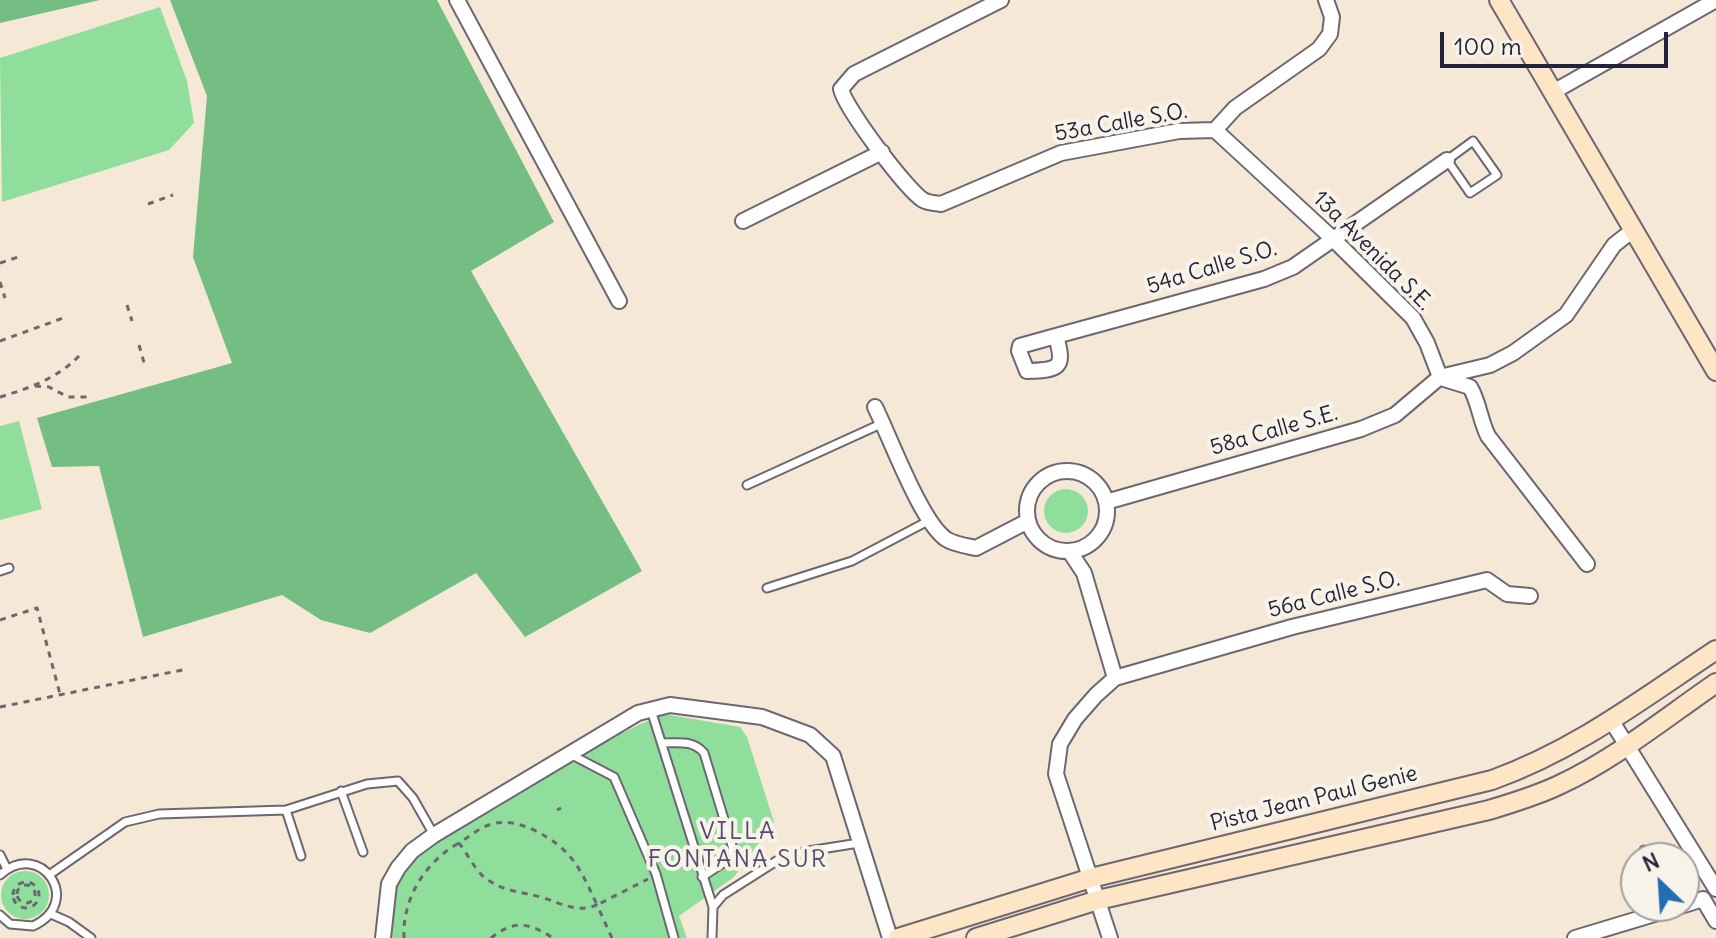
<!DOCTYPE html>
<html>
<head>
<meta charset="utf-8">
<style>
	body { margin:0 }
	#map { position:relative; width:1716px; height:938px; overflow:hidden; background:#f6e8d6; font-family:Delius,sans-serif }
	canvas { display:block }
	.north { position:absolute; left:1620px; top:842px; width:80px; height:80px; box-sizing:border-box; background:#f7f3e8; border:2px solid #a29fa3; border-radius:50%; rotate:335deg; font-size:22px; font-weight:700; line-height:32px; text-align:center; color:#22223b }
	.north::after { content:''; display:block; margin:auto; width:28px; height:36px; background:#1f6fb2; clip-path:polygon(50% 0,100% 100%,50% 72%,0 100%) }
	.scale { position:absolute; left:1440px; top:32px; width:228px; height:36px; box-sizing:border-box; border:4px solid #22223b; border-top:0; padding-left:10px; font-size:24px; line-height:28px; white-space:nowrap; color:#22223b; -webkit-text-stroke:6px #f7f3e8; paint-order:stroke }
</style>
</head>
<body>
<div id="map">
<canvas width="1716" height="938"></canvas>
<div class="north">N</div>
<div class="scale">100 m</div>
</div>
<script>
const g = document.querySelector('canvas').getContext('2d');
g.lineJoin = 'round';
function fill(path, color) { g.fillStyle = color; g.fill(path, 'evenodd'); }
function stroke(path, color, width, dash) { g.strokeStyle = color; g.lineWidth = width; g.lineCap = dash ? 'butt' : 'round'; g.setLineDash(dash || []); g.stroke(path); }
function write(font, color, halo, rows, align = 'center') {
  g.font = font + ' Delius,sans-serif'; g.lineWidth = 8; g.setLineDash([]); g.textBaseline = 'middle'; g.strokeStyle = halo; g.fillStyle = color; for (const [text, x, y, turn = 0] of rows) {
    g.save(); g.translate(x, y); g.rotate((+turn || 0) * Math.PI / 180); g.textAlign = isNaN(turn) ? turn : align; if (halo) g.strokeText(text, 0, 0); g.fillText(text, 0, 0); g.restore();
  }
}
fill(new Path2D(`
	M160 7 187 81 194 123 169 150 2 202 0 58Z
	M19 421 42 509 0 520V426Z
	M1044 511a22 22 0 1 1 44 0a22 22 0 1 1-44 0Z
	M664 714 740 727 747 737 774 822 734 877 679 916 687 938H391C393 917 389 890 403 873 426 844 467 825 499 807 552 774 606 737 664 714Z
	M1 895a24 24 0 1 1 48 0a24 24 0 1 1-48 0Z`), '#90de9b');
fill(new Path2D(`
	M0 0H100L0 23Z
	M170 0H437L554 222 471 271 642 571 525 637 476 573 370 633 321 620 282 595 143 637 99 466 52 467 37 418 232 363 193 257 207 96Z`), '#74bd83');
const lane = new Path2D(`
	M1473 141 1497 175 1470 193 1447 160Z
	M747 485 883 423
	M0 571 9 568
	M767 588 852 561 930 520
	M651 710 713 907
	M663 743C679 743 693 740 704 753L733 849 729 859 702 877
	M570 754 614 777 656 874 674 938
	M341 791 363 852
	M286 810 301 856
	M1644 850 1649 858
	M0 855 7 869
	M0 875C40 838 85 902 33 926L10 924 0 915
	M49 875 125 822 159 814 286 810 367 784 398 781 413 798 434 835
	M51 914 69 922 91 938
	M712 938 713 907 723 895 778 860 808 851 859 843`);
const street = new Path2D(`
	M457 0 619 301
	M1001 0 854 74 841 89C845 108 906 189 923 200 928 203 935 203 941 204L1061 153 1179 131 1215 130 1235 108 1319 49 1330 34 1332 17 1326 0
	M1553 92 1716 0
	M1215 130 1332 238 1413 318 1427 343 1440 377
	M743 221 882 152
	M1056 336 1264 279 1293 267 1447 160
	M1056 336C1065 368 1060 370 1027 371L1019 351 1020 346Z
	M1444 379 1470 387C1479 402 1480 420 1488 436L1587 564
	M875 407C890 437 921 522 946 539 953 544 967 546 976 548L1028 521
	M1027 511a40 40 0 1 1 80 0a40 40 0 1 1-80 0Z
	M1106 502 1361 429 1395 415 1440 377 1490 365 1513 353 1566 315 1614 245 1633 230
	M1070 552 1084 573 1115 678
	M1611 720 1716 889
	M1684 905 1703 899 1716 921
	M383 938 389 884 398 868 412 851 434 835 638 713 670 705 762 717 810 735 833 756 890 938
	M1110 938 1056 774 1060 744 1075 719 1096 695 1115 678 1292 627 1487 580 1507 594 1530 596
	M1575 938 1681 906`);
const secondary = new Path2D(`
	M1499 0 1716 371
	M898 938 1091 878 1492 780C1576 750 1642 699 1716 650
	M976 938 1098 900 1489 810C1512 803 1536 796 1559 785 1615 759 1665 718 1716 683`);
stroke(lane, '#6c6771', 11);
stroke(street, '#6c6771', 18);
stroke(secondary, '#6c6771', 22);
stroke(new Path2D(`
	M148 204 173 195
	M0 263 18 257
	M0 282 5 298
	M127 305 132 321
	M0 341 66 317
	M139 345 145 366
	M35 386 49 387 68 397H92
	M0 397C30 388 58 378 80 355
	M0 620 37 608 60 694
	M0 707 187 669
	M557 810 561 808
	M13 895a13 13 0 1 1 26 0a13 13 0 1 1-26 0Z
	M17 894a9 9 0 1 1 18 0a9 9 0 1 1-18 0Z
	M404 938C402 899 425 862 459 843
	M491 938C514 919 530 923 553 938
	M612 938 597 905C577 913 563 904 544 898 521 891 506 893 485 878 475 870 467 853 459 843 469 837 480 827 492 824 507 820 520 824 534 830 572 849 580 868 597 905L648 879`), '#6c6771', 3, [6, 6]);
stroke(lane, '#fff', 7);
stroke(street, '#fff', 14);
stroke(secondary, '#fee5c5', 18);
write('22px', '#22223b', '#f7f3e8', [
	["53a Calle S.O.",1121,123,-10],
	["13a Avenida S.E.",1372,251,45],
	["54a Calle S.O.",1212,268,-17],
	["58a Calle S.E.",1274,431,-16],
	["56a Calle S.O.",1334,595,-14],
	["Pista Jean Paul Genie",1314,799,-14]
]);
g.letterSpacing = '2px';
write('24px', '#554c6f', '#f7f3e8', [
	["VILLA",738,832],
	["FONTANA SUR",738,860]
]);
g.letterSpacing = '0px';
</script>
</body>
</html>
